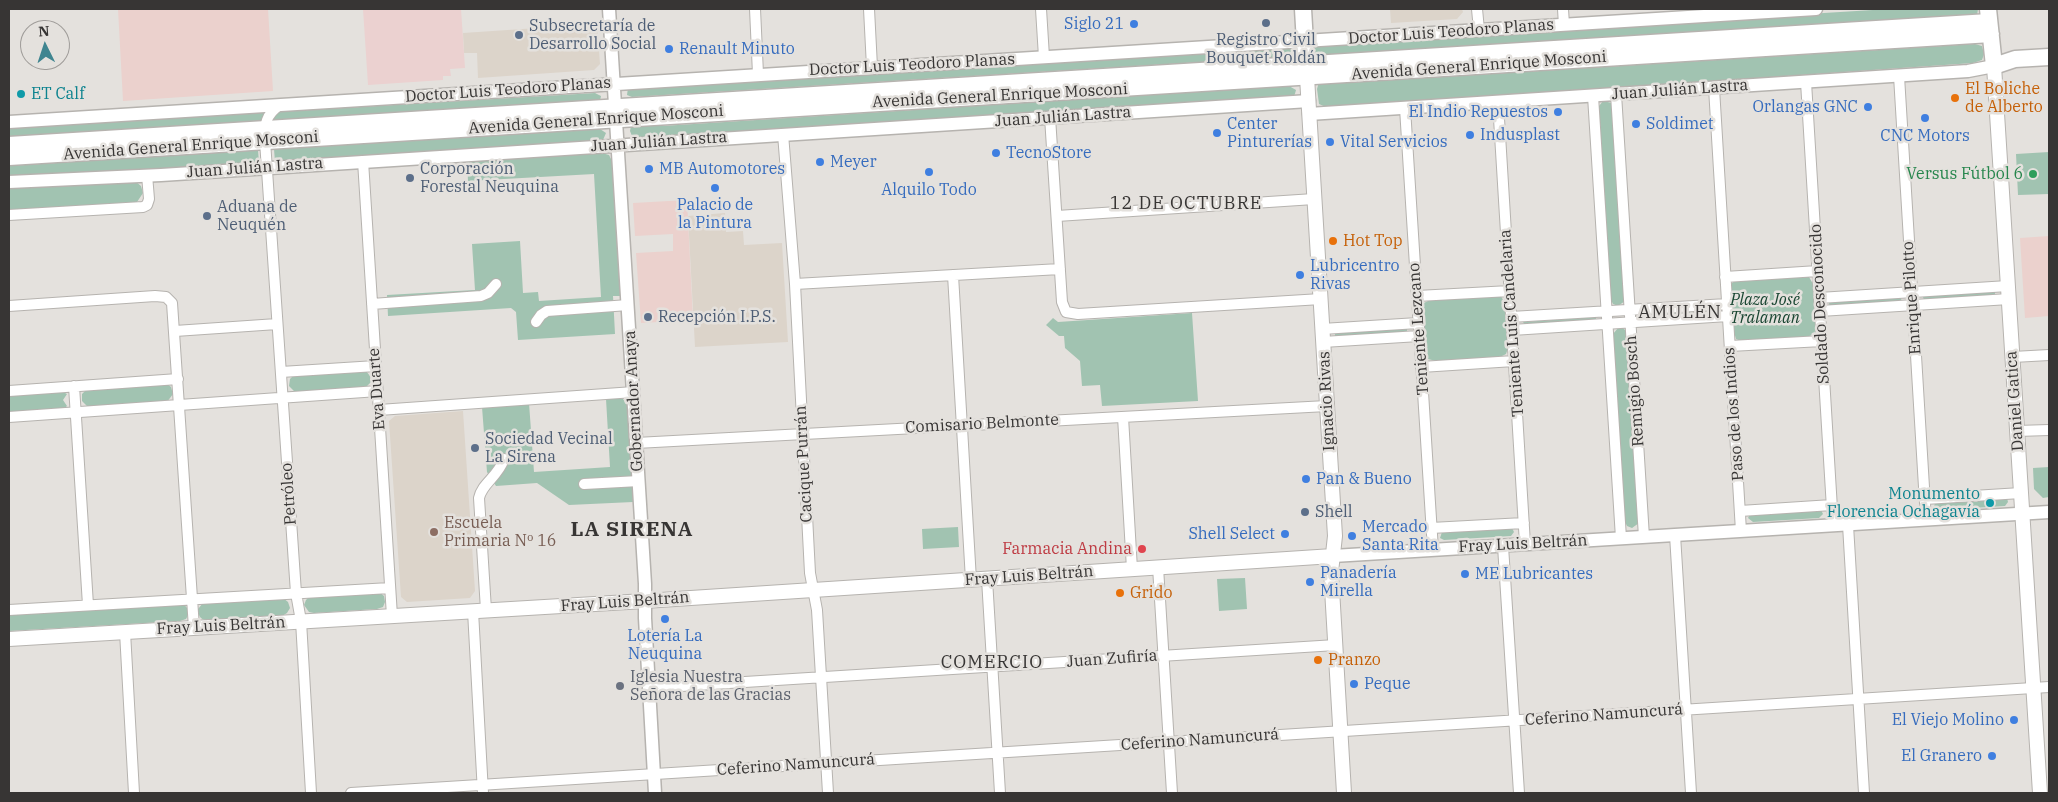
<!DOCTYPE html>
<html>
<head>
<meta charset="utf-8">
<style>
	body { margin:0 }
	#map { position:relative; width:2058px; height:802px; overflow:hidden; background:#e4e1dd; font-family:"IBM Plex Serif",serif }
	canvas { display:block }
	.frame { position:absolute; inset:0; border:10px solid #373534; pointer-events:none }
	.north { position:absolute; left:20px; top:20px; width:50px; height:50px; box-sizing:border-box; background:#e4e1dd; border:1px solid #9f9c99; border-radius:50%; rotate:356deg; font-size:14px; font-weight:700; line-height:20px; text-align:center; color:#373534 }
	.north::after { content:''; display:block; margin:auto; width:18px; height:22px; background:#3f8590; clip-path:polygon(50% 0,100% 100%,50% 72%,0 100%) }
</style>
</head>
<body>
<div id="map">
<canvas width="2058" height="802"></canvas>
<div class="frame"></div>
<div class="north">N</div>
</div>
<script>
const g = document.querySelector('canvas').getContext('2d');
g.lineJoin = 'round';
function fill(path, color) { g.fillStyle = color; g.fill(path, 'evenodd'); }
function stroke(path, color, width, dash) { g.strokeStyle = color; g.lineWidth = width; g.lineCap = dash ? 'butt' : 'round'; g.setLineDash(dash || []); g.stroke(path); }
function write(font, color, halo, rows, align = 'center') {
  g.font = font + ' "IBM Plex Serif",serif'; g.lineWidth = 5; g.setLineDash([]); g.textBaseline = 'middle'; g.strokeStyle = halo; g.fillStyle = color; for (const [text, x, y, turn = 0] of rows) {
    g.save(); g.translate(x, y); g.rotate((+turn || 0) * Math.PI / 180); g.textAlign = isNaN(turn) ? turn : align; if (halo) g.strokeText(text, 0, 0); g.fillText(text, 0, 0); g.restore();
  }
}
fill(new Path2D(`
	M1390 9H1462L1463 12 1457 19 1391 23Z
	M597 24 600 64 594 70 478 78 477 53H464L463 33Z
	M725 213 726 232 743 231 744 245 782 243 788 342 695 347 688 216Z
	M463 411 475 591 470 598 407 602 401 597 389 421 395 416Z`), '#dcd4ca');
fill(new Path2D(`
	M118 9H268L273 91 123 101Z
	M687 200 693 320 641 323 636 253 673 251V234L635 236 633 203Z
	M2049 236V316L2025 318 2020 238Z`), '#ebd1cd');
fill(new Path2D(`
	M363 9H461L465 68 450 69 451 76H443V80L368 85Z`), '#ebd1d0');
fill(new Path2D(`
	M1889 9H1978L1977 16 1951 19 1945 16 1319 56 1314 52 1315 46 1320 44Z
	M1975 44 1982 46 1984 54 1982 60 1973 63 1328 108 1319 104 1317 89 1319 82 1340 80 1345 83Z
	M1289 48 1295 53 1293 59 1270 61 1266 58 632 97 627 95 628 88Z
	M1289 86 1296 90 1294 97 639 138 632 136 630 131 631 126 655 122 662 126Z
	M595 93 601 96 600 101 275 122 271 120 276 112Z
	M1603 101 1612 103 1625 301 1618 306 1613 304 1611 300 1599 106Z
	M266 112 265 117 260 122 9 138V127Z
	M600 129 606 133 603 140 275 162 274 149Z
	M258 150 259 163 9 177V166Z
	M2049 152V194L2018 195 2016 154Z
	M602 153 609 155 612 161 621 296H613L615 334 518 340 516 312 511 308 388 316 387 295 475 290 472 244 520 241 523 293 538 292 539 301 601 297 594 174 468 181 467 161Z
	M135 181 141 186 143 193 137 202 9 210V188Z
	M1809 277 1813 284 1816 328 1814 334 1807 337 1741 341 1736 339 1734 332 1731 288 1732 283 1735 281Z
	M1995 291V296L1924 300 1923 297 1924 296Z
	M1501 296 1505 304 1508 348 1506 354 1500 357 1436 361 1428 359 1426 352 1423 308 1424 303 1430 300Z
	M1900 297 1902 301 1830 306 1829 304V302Z
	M1716 309 1717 312 1643 316 1644 313Z
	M1192 313 1198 401 1102 406 1100 385 1082 386 1080 361 1065 348 1064 336H1059L1046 325 1053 318 1058 322Z
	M1596 317V320L1525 325 1523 322Z
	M1618 328H1623L1626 331 1639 523 1632 528 1627 526 1625 522 1613 334Z
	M1407 329V332L1335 336V333Z
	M366 371 370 376 371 382 365 388 296 393 289 386 290 379 294 375Z
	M166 383 171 387 173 394 167 402 89 408 82 401V394L87 389Z
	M61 391 67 394 63 400 67 406 65 408 9 414V394Z
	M619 398 623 399 627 405 633 502 569 505 537 483 496 486 487 472 482 407 529 403 534 472 610 467 606 399Z
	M2049 467V497L2043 498 2034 489 2033 468Z
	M2007 498 2008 502 2005 506 1939 510 1934 507 1935 503Z
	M1821 510 1823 514 1819 518 1753 522 1748 518 1750 514Z
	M958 527 959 547 923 549 922 529Z
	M1512 528 1514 532 1511 536 1444 540 1440 538 1442 532Z
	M1245 578 1247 609 1219 611 1217 579Z
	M379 592 384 596 385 602 383 607 377 609 314 613 309 612 304 605 306 600 310 596Z
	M283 598 288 602 290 608 287 613 282 616 207 620C200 620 198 615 198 609L203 603Z
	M182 604C189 607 190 613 186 619L180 621 9 631V614Z`), '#a1c3b1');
const minor = new Path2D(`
	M755 9 758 74
	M869 9 872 67
	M1041 9 1044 57
	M1477 9 1479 30
	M1563 9 1564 25
	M1899 76 1926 520
	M1806 82 1833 525
	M1714 88 1741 531
	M1616 94 1644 537
	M1593 96 1621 538
	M1498 102 1525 544
	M280 105C266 114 264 125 265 141L296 593 301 621 311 793
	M1405 108 1433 550
	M1050 117 1062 302 1066 312 1078 314 1321 299
	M783 134 795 284 810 573 817 610 828 793
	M363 161 392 616
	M9 215 143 207 147 205 149 199 147 175
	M1057 216 1314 199
	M953 275 971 580
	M1725 277 1818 271
	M795 284 1060 269
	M1417 296 1510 291
	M1819 298 2008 286
	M372 304 481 296 488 293 496 284
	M9 306 155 296 166 297 172 303 194 628
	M1820 311 2009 299
	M1511 317 1727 304
	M536 322 541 315 547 311 628 305
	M1322 329 1418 323
	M1512 330 1728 316
	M175 331 277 324
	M1323 342 1419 336
	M1730 346 1822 341
	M2013 357 2049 355
	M1421 367 1514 361
	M281 372 376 366
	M74 386 88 605
	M9 391 178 379
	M379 410 634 392
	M9 417 378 391
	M1123 417 1132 569
	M2017 431 2049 430
	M636 443 1327 406
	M584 484 639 481
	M1925 499 2021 493
	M1740 511 1832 505
	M1848 525 1864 793
	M1431 528 1524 523
	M1675 535 1691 793
	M1503 546 1519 793
	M1158 567 1172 793
	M987 579 1000 793
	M9 610 390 588
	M486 610 479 498C482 483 498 477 504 459
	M473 611 483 793
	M125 632 134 793
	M649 688 1336 645
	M351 793 2049 687`);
const tertiary = new Path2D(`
	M609 9 645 584V618L655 793
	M1309 114 1968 71 1994 66
	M9 122 1816 9
	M9 182 161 175 1309 101
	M1333 556 2049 512`);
const secondary = new Path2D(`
	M1994 66 2040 793
	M1307 77 1335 536 1331 572 1344 793
	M9 639 645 601 1333 556`);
const primary = new Path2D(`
	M1303 9 1307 77`);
const trunk = new Path2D(`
	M1988 9 1994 66 2015 59 2049 57
	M9 145 1989 22
	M9 157 1991 34`);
stroke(minor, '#b6b3af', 12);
stroke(tertiary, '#b6b3af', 15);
stroke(secondary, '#b6b3af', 16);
stroke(primary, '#b6b3af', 19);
stroke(trunk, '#b6b3af', 19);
stroke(minor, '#fff', 10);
stroke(tertiary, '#fff', 12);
stroke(secondary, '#fff', 14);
stroke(primary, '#fff', 16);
stroke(trunk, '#fff', 16);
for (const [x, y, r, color] of [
	[1266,23,5,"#5c6f8a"],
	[1134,24,5,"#3f7fe0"],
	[519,35,5,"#5c6f8a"],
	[669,49,5,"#3f7fe0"],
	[21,94,5,"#0f9aa8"],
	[1955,98,5,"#e8710a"],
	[1868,107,5,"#3f7fe0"],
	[1558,112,5,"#3f7fe0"],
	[1925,118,5,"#3f7fe0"],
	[1636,124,5,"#3f7fe0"],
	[1217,133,5,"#3f7fe0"],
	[1470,135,5,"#3f7fe0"],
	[1330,142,5,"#3f7fe0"],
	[996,153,5,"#3f7fe0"],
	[820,162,5,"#3f7fe0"],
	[649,169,5,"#3f7fe0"],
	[929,172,5,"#3f7fe0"],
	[2033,174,5,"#2e9e5b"],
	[410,178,5,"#5c6f8a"],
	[715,188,5,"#3f7fe0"],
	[207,216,5,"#5c6f8a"],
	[1333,241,5,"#e8710a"],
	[1300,275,5,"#3f7fe0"],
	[648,317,5,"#5c6f8a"],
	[475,448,5,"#5c6f8a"],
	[1306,479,5,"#3f7fe0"],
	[1990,503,5,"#0f9aa8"],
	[1305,512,5,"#5c6f8a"],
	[434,532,5,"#8d6e63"],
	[1285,534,5,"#3f7fe0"],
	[1352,536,5,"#3f7fe0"],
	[1142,549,5,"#e0444e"],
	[1465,574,5,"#3f7fe0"],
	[1310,582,5,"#3f7fe0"],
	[1120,593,5,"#e8710a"],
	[665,619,5,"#3f7fe0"],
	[1318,660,5,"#e8710a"],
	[1354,684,5,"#3f7fe0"],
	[620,686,5,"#6b7280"],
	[2014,720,5,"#3f7fe0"],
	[1992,756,5,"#3f7fe0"]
]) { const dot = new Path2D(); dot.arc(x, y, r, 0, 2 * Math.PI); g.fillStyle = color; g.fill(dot); stroke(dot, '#e4e1dd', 2); }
write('16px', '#366cbe', '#e4e1dd', [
	["Siglo 21",1124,24,"right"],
	["Renault Minuto",679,49],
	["Orlangas GNC",1858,107,"right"],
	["El Indio Repuestos",1548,112,"right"],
	["Center",1227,124],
	["Pinturerías",1227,142],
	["Soldimet",1646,124],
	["Indusplast",1480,135],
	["CNC Motors",1925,136,"center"],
	["Vital Servicios",1340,142],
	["TecnoStore",1006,153],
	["Meyer",830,162],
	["MB Automotores",659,169],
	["Alquilo Todo",929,190,"center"],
	["Palacio de",715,205,"center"],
	["la Pintura",715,223,"center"],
	["Lubricentro",1310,266],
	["Rivas",1310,284],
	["Pan & Bueno",1316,479],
	["Mercado",1362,527],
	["Santa Rita",1362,545],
	["Shell Select",1275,534,"right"],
	["Panadería",1320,573],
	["Mirella",1320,591],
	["ME Lubricantes",1475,574],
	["Lotería La",665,636,"center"],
	["Neuquina",665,654,"center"],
	["Peque",1364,684],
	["El Viejo Molino",2004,720,"right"],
	["El Granero",1982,756,"right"]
], 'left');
write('16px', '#4e5e75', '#e4e1dd', [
	["Subsecretaría de",529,26],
	["Desarrollo Social",529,44],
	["Registro Civil",1266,40,"center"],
	["Bouquet Roldán",1266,58,"center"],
	["Corporación",420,169],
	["Forestal Neuquina",420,187],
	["Aduana de",217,207],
	["Neuquén",217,225],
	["Recepción I.P.S.",658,317],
	["Sociedad Vecinal",485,439],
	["La Sirena",485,457],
	["Shell",1315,512]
], 'left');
write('16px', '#373534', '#e4e1dd', [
	["Doctor Luis Teodoro Planas",1451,32,-4],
	["Doctor Luis Teodoro Planas",912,65,-3],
	["Avenida General Enrique Mosconi",1479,66,-4],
	["Doctor Luis Teodoro Planas",508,90,-4],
	["Juan Julián Lastra",1680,90,-4],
	["Avenida General Enrique Mosconi",1000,96,-3],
	["Juan Julián Lastra",1063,117,-4],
	["Avenida General Enrique Mosconi",596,120,-4],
	["Juan Julián Lastra",659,142,-4],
	["Avenida General Enrique Mosconi",191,146,-4],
	["Juan Julián Lastra",255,168,-4],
	["Enrique Pilotto",1912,298,-94],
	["Soldado Desconocido",1820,304,-93],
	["Teniente Luis Candelaria",1512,323,-94],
	["Teniente Lezcano",1419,329,-94],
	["Eva Duarte",377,389,-94],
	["Remigio Bosch",1635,391,-94],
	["Gobernador Anaya",634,401,-93],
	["Ignacio Rivas",1327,401,-93],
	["Daniel Gatica",2015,401,-94],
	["Paso de los Indios",1734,414,-94],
	["Comisario Belmonte",982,424,-3],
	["Cacique Purrán",804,464,-93],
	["Petróleo",289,494,-94],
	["Fray Luis Beltrán",1523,544,-3],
	["Fray Luis Beltrán",1029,576,-4],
	["Fray Luis Beltrán",625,602,-4],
	["Fray Luis Beltrán",221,626,-3],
	["Juan Zufiría",1112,659,-4],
	["Ceferino Namuncurá",1604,715,-4],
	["Ceferino Namuncurá",1200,740,-4],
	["Ceferino Namuncurá",796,765,-4]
]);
write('16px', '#c56008', '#e4e1dd', [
	["El Boliche",1965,89],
	["de Alberto",1965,107],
	["Hot Top",1343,241],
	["Grido",1130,593],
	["Pranzo",1328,660]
], 'left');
write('16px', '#0d838f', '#e4e1dd', [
	["ET Calf",31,94],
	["Monumento",1980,494,"right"],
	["Florencia Ochagavía",1980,512,"right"]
], 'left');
write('16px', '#27864d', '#e4e1dd', [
	["Versus Fútbol 6",2023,174]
], 'right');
write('italic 16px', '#184531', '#e4e1dd', [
	["Plaza José",1765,300],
	["Tralaman",1765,318]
]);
write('16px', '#785e54', '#e4e1dd', [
	["Escuela",444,523],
	["Primaria Nº 16",444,541]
], 'left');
write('16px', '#be3a42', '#e4e1dd', [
	["Farmacia Andina",1132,549]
], 'right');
write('16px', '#5b616d', '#e4e1dd', [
	["Iglesia Nuestra",630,677],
	["Señora de las Gracias",630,695]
], 'left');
g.letterSpacing = '1px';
write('18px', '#373534', '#e4e1dd', [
	["12 DE OCTUBRE",1186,204],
	["AMULÉN",1680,313],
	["COMERCIO",992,663]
]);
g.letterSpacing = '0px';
g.letterSpacing = '1px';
write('bold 21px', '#373534', '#e4e1dd', [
	["LA SIRENA",632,530]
]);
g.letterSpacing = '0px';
</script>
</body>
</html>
